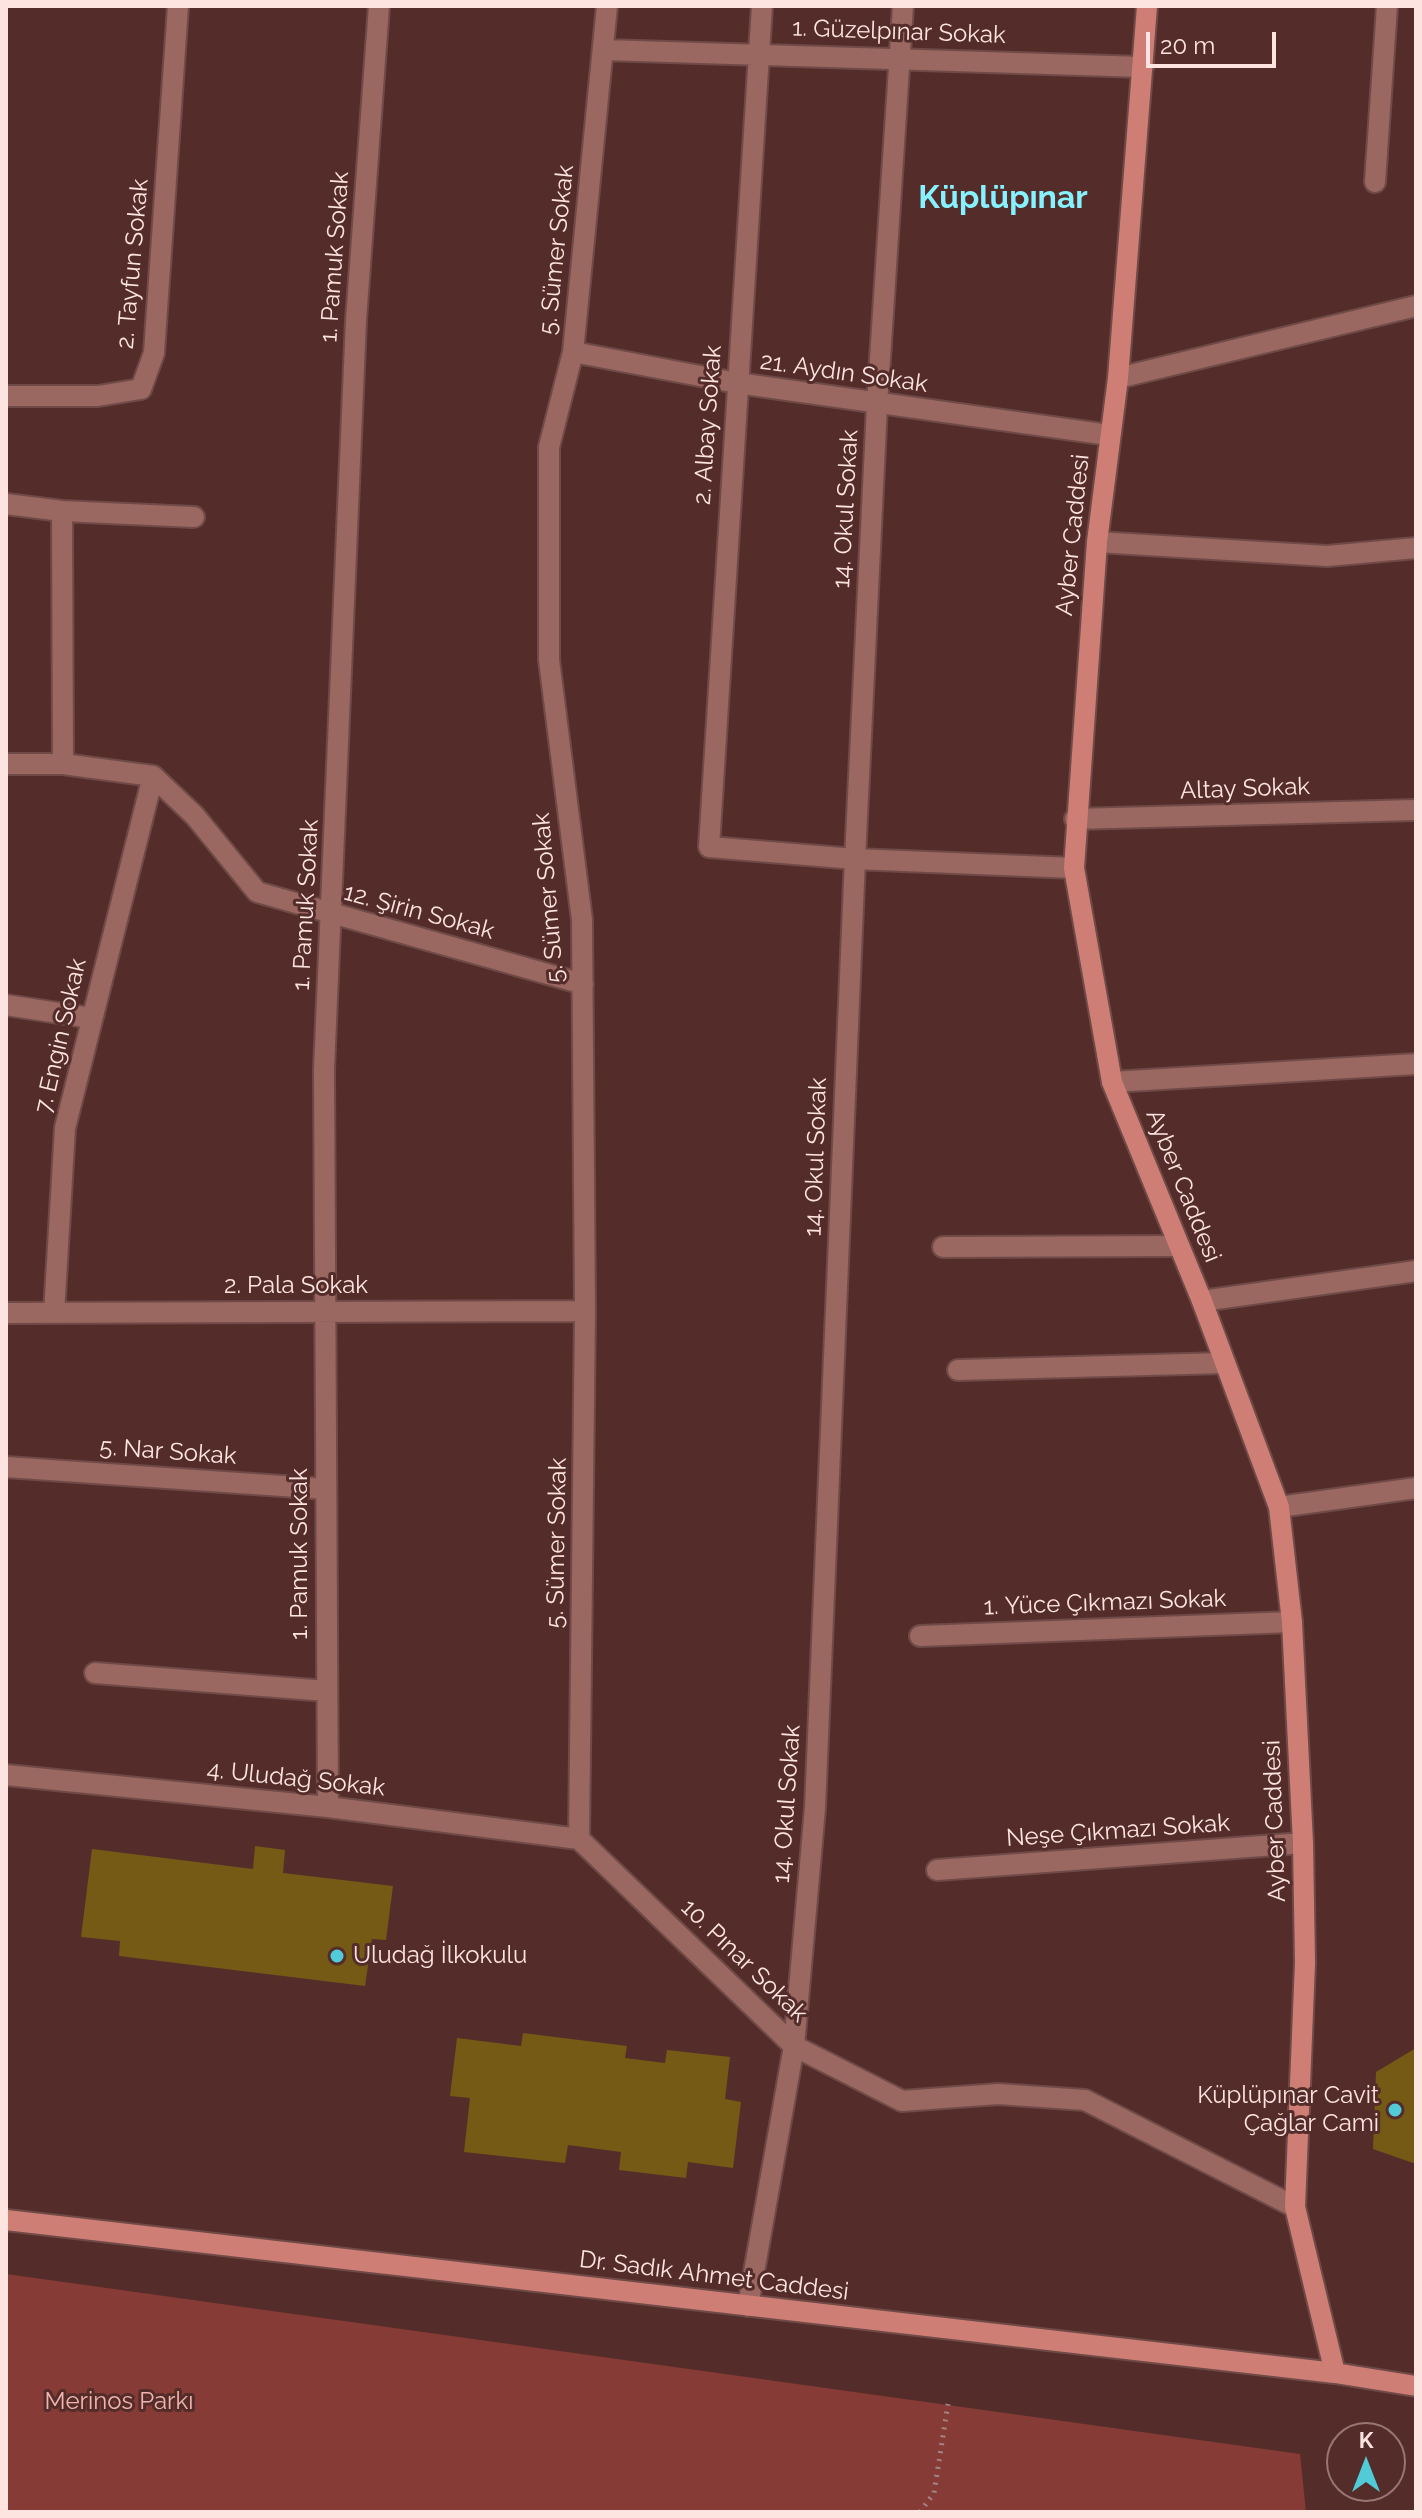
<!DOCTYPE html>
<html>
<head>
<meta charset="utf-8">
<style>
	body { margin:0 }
	#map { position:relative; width:1422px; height:2518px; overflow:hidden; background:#542d2a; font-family:Raleway,sans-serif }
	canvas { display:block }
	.frame { position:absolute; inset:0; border:8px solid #fee4e1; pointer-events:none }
	.north { position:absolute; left:1326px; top:2422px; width:80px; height:80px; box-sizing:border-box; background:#542d2a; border:2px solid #987673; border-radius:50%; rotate:0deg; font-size:22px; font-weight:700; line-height:32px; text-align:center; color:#fee4e1 }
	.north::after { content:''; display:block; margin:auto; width:28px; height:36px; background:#52cbd9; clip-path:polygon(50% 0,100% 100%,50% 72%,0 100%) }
	.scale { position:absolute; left:1146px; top:32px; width:130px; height:36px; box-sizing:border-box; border:4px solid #fee4e1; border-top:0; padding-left:10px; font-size:24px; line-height:28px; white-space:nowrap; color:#fee4e1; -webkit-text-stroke:6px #542d2a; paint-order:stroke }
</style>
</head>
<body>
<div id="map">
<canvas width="1422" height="2518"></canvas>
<div class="frame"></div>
<div class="north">K</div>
<div class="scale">20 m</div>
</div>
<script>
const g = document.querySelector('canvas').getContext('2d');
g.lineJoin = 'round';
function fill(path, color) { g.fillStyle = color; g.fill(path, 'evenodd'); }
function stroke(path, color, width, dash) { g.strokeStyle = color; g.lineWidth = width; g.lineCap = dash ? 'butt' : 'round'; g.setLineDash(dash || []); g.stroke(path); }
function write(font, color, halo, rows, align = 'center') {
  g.font = font + ' Raleway,sans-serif'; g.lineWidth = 6; g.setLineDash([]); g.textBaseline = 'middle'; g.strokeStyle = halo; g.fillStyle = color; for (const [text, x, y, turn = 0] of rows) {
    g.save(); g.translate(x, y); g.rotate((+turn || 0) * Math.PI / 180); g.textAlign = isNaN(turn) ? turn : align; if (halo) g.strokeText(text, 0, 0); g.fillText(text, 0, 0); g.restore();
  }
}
fill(new Path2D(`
	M6 2274 1300 2454 1306 2512H6Z`), '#863b36');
fill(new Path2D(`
	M255 1846 285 1850 283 1873 393 1886 386 1940 372 1939 365 1986 119 1956 120 1941 81 1937 92 1849 253 1869Z
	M523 2033 627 2046 625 2058 665 2063 667 2050 730 2057 725 2099 741 2102 733 2168 688 2162 686 2178 619 2170 621 2152 568 2145 565 2163 464 2152 470 2098 450 2096 457 2038 521 2046Z
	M1416 2048V2164L1373 2149 1376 2072Z`), '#755a15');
const street = new Path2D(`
	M762 6 709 847 855 859 1074 868
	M605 50 1143 67
	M1375 182 1387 6
	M573 352 737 383 1109 435
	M1118 378 1416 306
	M6 396H98L141 389 154 353 178 6
	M6 504 62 511 194 517
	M62 511 63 764
	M1097 542 1327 556 1416 548
	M6 764H63L153 776 195 816 257 892 583 984
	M1075 819 1416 810
	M6 1005 91 1018
	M1112 1082 1416 1064
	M943 1247 1179 1246
	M1202 1301 1416 1271
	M6 1313 585 1311
	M54 1313 65 1128 153 776
	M958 1370 1225 1363
	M6 1467 326 1489
	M1279 1507 1416 1488
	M920 1636 1292 1622
	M95 1673 327 1691
	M6 1775 328 1807 579 1839
	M328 1807 324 1069 356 320 379 6
	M579 1839 585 1311 582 920 549 660V447L573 352 607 6
	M579 1839 794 2046 902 2101 998 2094 1085 2100 1295 2207
	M937 1870 1303 1843
	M748 2306 794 2046 815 1808 855 859 877 405 903 6`);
const secondary = new Path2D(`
	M1147 6 1118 378 1097 542 1074 868 1112 1082 1202 1301 1279 1507 1292 1622 1303 1843 1305 1963 1295 2207 1335 2373
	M6 2220 1335 2373 1416 2386`);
stroke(street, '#6f4a47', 24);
stroke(secondary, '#6f4a47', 24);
stroke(new Path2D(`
	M920 2512 934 2493 948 2404`), '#a48481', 5, [2, 6]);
stroke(street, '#9a6761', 20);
stroke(secondary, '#cf7e76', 20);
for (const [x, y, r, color] of [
	[337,1956,8,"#52cbd9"],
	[1395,2110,8,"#52cbd9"]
]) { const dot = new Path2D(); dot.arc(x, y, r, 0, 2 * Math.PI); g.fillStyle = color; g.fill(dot); stroke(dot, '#542d2a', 3); }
write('24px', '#fee4e1', '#542d2a', [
	["1. Güzelpınar Sokak",899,32,2],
	["5. Sümer Sokak",557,250,-84],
	["1. Pamuk Sokak",335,257,-86],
	["2. Tayfun Sokak",133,264,-85],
	["21. Aydın Sokak",844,373,8],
	["2. Albay Sokak",708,425,-86],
	["14. Okul Sokak",846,509,-87],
	["Ayber Caddesi",1073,535,-84],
	["Altay Sokak",1245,789,-2],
	["5. Sümer Sokak",549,898,-95],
	["1. Pamuk Sokak",306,905,-87],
	["12. Şirin Sokak",419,912,15],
	["7. Engin Sokak",61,1036,-77],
	["14. Okul Sokak",816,1157,-88],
	["Ayber Caddesi",1183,1186,68],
	["2. Pala Sokak",296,1286],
	["5. Nar Sokak",168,1452,4],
	["5. Sümer Sokak",557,1543,-89],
	["1. Pamuk Sokak",300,1554,-90],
	["1. Yüce Çıkmazı Sokak",1105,1603,-2],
	["4. Uludağ Sokak",296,1779,6],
	["14. Okul Sokak",787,1804,-86],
	["Ayber Caddesi",1275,1821,-92],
	["Neşe Çıkmazı Sokak",1118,1831,-4],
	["10. Pınar Sokak",744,1961,44],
	["Dr. Sadık Ahmet Caddesi",714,2276,7]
]);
write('24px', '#fee4e1', '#542d2a', [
	["Uludağ İlkokulu",353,1956],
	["Küplüpınar Cavit",1379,2096,"right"],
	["Çağlar Cami",1379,2124,"right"]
], 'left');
write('24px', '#f0b3ad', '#542d2a', [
	["Merinos Parkı",119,2402]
]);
write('bold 32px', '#87f2ff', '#542d2a', [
	["Küplüpınar",1003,198]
]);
</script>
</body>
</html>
